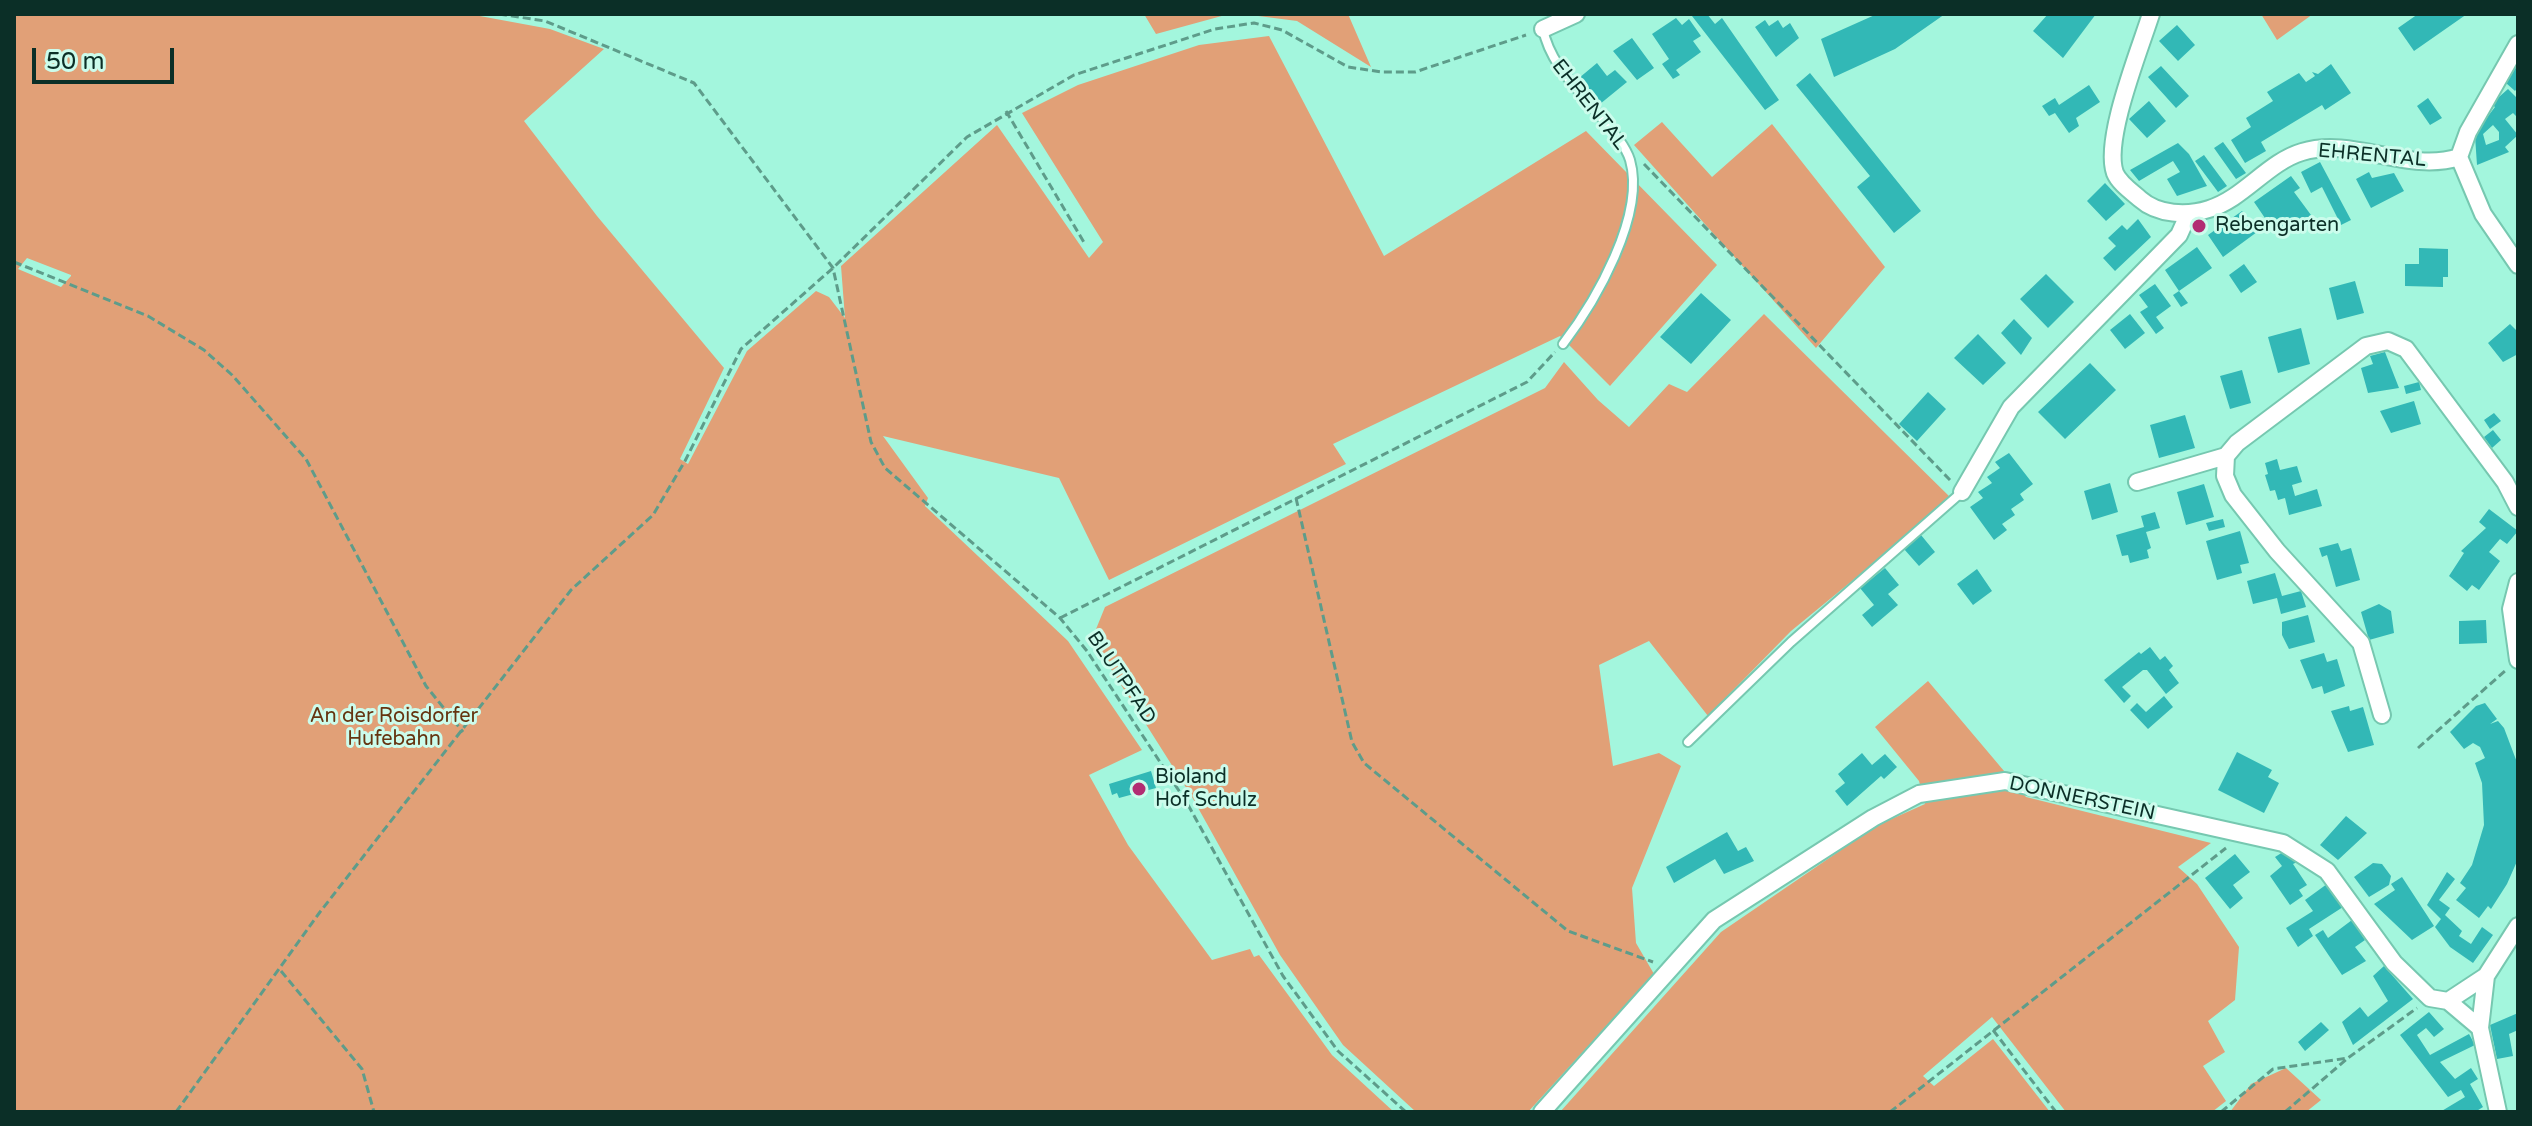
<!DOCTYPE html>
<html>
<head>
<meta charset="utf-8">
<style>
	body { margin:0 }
	#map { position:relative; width:2532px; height:1126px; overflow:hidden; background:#a3f6dd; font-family:"Varela Round",sans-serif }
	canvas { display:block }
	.frame { position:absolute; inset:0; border:16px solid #0b2f27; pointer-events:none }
	.scale { position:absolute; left:32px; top:48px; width:142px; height:36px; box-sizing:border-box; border:4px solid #0b2f27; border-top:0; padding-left:10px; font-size:24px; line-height:28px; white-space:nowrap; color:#0b2f27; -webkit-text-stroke:6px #ccfcec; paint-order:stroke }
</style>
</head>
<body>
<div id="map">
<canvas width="2532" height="1126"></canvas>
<div class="frame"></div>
<div class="scale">50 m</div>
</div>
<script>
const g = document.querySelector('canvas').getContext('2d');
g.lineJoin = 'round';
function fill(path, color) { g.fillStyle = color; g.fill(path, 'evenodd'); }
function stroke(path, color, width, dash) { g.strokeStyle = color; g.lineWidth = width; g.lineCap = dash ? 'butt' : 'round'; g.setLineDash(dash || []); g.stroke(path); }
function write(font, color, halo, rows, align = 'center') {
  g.font = font + ' "Varela Round",sans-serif'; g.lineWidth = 6; g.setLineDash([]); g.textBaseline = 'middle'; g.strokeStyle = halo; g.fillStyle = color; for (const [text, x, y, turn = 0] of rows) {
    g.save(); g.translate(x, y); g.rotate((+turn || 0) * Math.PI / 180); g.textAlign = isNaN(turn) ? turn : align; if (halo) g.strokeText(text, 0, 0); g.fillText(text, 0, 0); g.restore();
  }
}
fill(new Path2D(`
	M14 14H469L550 29 604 49 524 121 597 216 724 368 680 459 688 464 747 351 816 291 829 297 845 318 841 266 997 125 1089 258 1103 242 1022 113 1078 85 1199 45 1269 36 1384 256 1586 131 1717 265 1610 386 1560 336 1333 444 1346 464 1109 580 1059 478 883 436 928 498 925 506 1068 641 1142 750 1089 775 1128 845 1212 960 1250 949 1254 957 1259 955 1332 1055 1394 1112H14ZM27 258 71 275V276L61 287 18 269Z
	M1144 14H1229L1156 34Z
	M1243 14H1348L1371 67 1297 21Z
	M2261 14H2313L2277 40Z
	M1662 122 1712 177 1772 124 1885 267 1816 348 1634 145Z
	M1764 314 1952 499 1791 631 1708 716 1649 641 1599 665 1613 766 1659 753 1681 766 1632 888 1636 943 1654 974 1528 1112H1416L1343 1045 1280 955 1192 797 1092 639 1105 607 1545 388 1564 362 1598 400 1629 427 1669 384 1687 392Z
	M1928 681 2026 797 2211 843 2178 867 2197 884 2239 947 2235 1000 2208 1021 2225 1052 2203 1066 2226 1101 2212 1112H2066L1992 1017 1923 1076 1934 1086 1993 1039 2050 1112H1560L1721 932 1876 826 1925 804 1919 781 1875 727Z
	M2286 1068 2321 1100 2306 1112H2230L2251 1084Z`), '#e1a077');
fill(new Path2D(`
	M1695 14H1707L1715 24 1722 18 1779 100 1765 110 1692 16Z
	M1877 14H1945L1895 49 1834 77 1821 39Z
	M2048 14H2096L2063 58 2033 31Z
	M2418 14H2467L2414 51 2398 28Z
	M1676 18 1682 25 1689 19 1701 36 1693 41 1701 52 1676 70 1680 75 1673 79 1662 64 1669 59 1652 34Z
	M1765 20 1769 26 1778 20 1783 28 1790 23 1799 38 1776 57 1755 27Z
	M2177 25 2195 45 2178 61 2159 41Z
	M1632 38 1654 68 1637 80 1613 51Z
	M1597 63 1607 76 1615 70 1627 82 1600 104 1579 78Z
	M2331 64 2351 93 2325 110 2322 105 2261 142 2266 151 2245 163 2231 140 2251 127 2246 118 2273 101 2267 92 2299 73 2306 82 2315 76 2312 72 2318 74Z
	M2518 64V87L2515 91 2506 83Z
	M2161 66 2189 96 2176 108 2148 77Z
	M1810 73 1921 211 1894 233 1857 187 1870 176 1796 85Z
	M2089 85 2100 102 2076 118 2079 126 2069 133 2055 113 2049 116 2042 106 2055 98 2059 105Z
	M2508 89 2518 99V118L2513 113 2505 119 2518 135 2505 147 2509 152 2477 165 2475 136 2479 128 2495 107 2491 104ZM2493 125 2499 132V140L2486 145 2483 134Z
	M2428 98 2442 118 2430 125 2417 106Z
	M2149 101 2166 121 2147 138 2129 119Z
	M2223 142 2246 173 2236 179 2214 148Z
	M2178 143 2189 154 2207 186 2177 196 2167 179 2180 172 2173 161 2139 181 2130 170Z
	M2204 155 2227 186 2218 192 2195 161Z
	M2320 162 2351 220 2341 225 2322 187 2311 193 2301 172Z
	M2369 172 2372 178 2394 173 2404 191 2371 208 2356 179Z
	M2291 176 2300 188 2294 192 2311 215 2287 236 2275 220 2269 224 2254 202Z
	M2105 183 2125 204 2106 221 2087 201Z
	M2242 211 2257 232 2223 257 2208 235Z
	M2138 219 2151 237 2115 271 2103 258 2116 246 2108 238 2122 225 2127 230Z
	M2197 247 2212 268 2179 291 2165 270Z
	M2419 248 2448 249V277H2443V287L2405 286V264H2419Z
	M2244 264 2257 282 2241 293 2229 275Z
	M2046 274 2074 302 2048 328 2020 299Z
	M2355 281 2364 313 2337 320 2329 288Z
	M2155 284 2171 306 2156 317 2164 328 2156 334 2140 312 2148 307 2139 295Z
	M2179 291 2188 303 2181 307 2173 295Z
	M1701 293 1731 320 1691 364 1660 337Z
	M2130 314 2145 333 2125 349 2110 330Z
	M2014 319 2032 338 2021 355 2001 333Z
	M2510 324 2518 332V354L2503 362 2488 343Z
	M2301 328 2310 364 2278 373 2268 337Z
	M1978 334 2006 363 1983 385 1954 358Z
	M2385 352 2399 388 2368 393 2361 368 2373 364 2370 356Z
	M2090 363 2116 390 2065 439 2038 412Z
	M2242 370 2251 403 2230 409 2220 376Z
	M2419 382 2421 390 2406 394 2404 386Z
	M1928 392 1946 409 1917 441 1899 424Z
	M2414 401 2421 424 2391 433 2380 411Z
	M2494 413 2501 421 2490 429 2484 420Z
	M2185 415 2195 448 2159 458 2150 425Z
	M2493 430 2501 440 2492 448 2484 437Z
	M2009 453 2033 484 2020 494 2024 500 2011 509 2015 515 2002 524 2007 530 1994 540 1970 507 1983 498 1978 492 1992 483 1987 477 2000 468 1995 462Z
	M2277 459 2280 470 2297 466 2302 482 2292 485 2295 496 2317 489 2322 506 2289 515 2285 498 2278 500 2275 490 2270 491 2265 475 2268 474 2265 463Z
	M2110 483 2118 512 2092 520 2084 491Z
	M2204 484 2214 517 2186 525 2177 492Z
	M2489 509 2518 531 2507 544 2500 539 2489 552 2500 561 2479 590 2472 585 2467 591 2449 576 2464 553 2461 551 2486 528 2479 522Z
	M2155 512 2160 528 2146 532 2151 548 2147 550 2149 558 2130 563 2128 555 2122 556 2116 535 2144 527 2141 516Z
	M2223 519 2225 527 2209 531 2206 523Z
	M2240 531 2249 563 2240 565 2242 573 2217 580 2206 541Z
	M1921 535 1935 552 1919 566 1904 549Z
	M2338 543 2341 551 2351 548 2360 580 2336 587 2327 555 2322 557 2319 548Z
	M1885 568 1899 585 1888 594 1898 605 1872 627 1862 615 1874 605 1860 588Z
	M1977 569 1992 591 1973 605 1957 584Z
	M2275 573 2282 596 2301 591 2306 607 2281 614 2277 598 2253 604 2247 581Z
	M2379 604 2391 611 2394 633 2369 640 2361 612Z
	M2308 615 2315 642 2289 649 2282 635V622Z
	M2486 620 2487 643 2459 644V621Z
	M2150 647 2160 660 2165 656 2173 666 2169 670 2179 683 2166 694 2147 670H2143L2122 687 2131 696 2124 703 2104 680 2139 652 2141 654Z
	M2324 653 2327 662 2337 659 2345 686 2324 694 2322 686 2312 689 2300 660Z
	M2164 696 2173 707 2148 729 2130 710 2137 703 2146 712Z
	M2485 703 2497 719 2490 724 2498 721 2504 728 2518 765V859L2507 884 2491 909 2488 906 2479 918 2456 900 2466 888 2460 883 2472 865 2484 825 2482 783 2475 763 2485 758 2480 747 2473 743 2464 749 2450 732 2476 706Z
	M2349 706 2350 711 2363 707 2374 745 2348 752 2331 711Z
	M2237 752 2272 770 2268 777 2279 783 2264 813 2218 790Z
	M1862 753 1872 765 1885 754 1897 767 1884 779 1881 776 1847 806 1835 791 1845 783 1838 774Z
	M1151 771 1156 788 1119 798 1117 793 1112 795 1109 784Z
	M2346 816 2367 833 2338 860 2320 845Z
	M1727 832 1738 851 1746 847 1754 861 1724 874 1715 859 1674 883 1666 867Z
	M2283 852 2297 862 2293 864 2307 885 2299 890 2303 896 2290 905 2270 876 2282 866 2275 857Z
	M2235 854 2250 872 2233 885 2243 898 2230 909 2205 878Z
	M2373 863 2382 864 2391 876 2389 885 2369 897 2354 877Z
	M2447 872 2455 879 2439 900 2450 908 2445 915 2462 931 2459 936 2471 944 2482 927 2493 935 2473 963 2450 947 2435 927 2441 919 2427 905Z
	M2402 877 2434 926 2412 940 2374 904 2395 890 2391 884Z
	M2327 884 2343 907 2309 929 2313 936 2298 947 2286 928 2313 911 2305 900Z
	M2352 920 2365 940 2355 947 2366 961 2342 975 2315 935 2323 930 2328 938Z
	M2384 966 2413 999 2353 1045 2342 1022 2360 1007 2368 1017 2388 1001 2373 976Z
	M2429 1012 2444 1029 2434 1037 2426 1028 2417 1035 2430 1055 2469 1034 2475 1045 2440 1062 2455 1079 2471 1068 2478 1079 2470 1084 2483 1107 2475 1112H2440L2465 1097 2461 1090 2448 1097 2400 1035Z
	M2518 1013V1030L2509 1034 2513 1056 2497 1059 2490 1025Z
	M2321 1022 2329 1030 2305 1051 2298 1042Z`), '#32b8b6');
const lane = new Path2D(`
	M1543 29C1550 64 1577 88 1599 115 1609 127 1625 144 1630 160 1646 215 1595 302 1563 344
	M1688 742 1791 642 1962 492`);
const street = new Path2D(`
	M2151 14C2140 49 2103 140 2115 173 2119 183 2132 192 2140 199 2158 215 2187 216 2209 209 2243 199 2268 162 2302 152 2353 136 2408 174 2459 157
	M1543 29 1576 14
	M2459 157 2468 132 2518 44
	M2459 157 2483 214 2518 265
	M2137 482 2226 456
	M1962 492 2011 407 2179 235 2188 215
	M2518 582 2511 609 2518 660
	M2382 715 2361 643 2277 551 2233 495 2225 476 2226 456 2237 443 2366 346 2388 341 2406 349 2505 482 2518 507
	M2448 1001 2486 976 2518 926
	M2480 1028 2486 976
	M1542 1112 1714 920 1873 818 1919 794 2005 781 2283 843 2327 871 2394 963 2430 998 2448 1001 2480 1028 2498 1112`);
stroke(lane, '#76c8b0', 12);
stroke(street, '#76c8b0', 20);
stroke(new Path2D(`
	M499 14 545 21 694 83 833 268 871 442 885 468 1060 618 1087 651 1187 803 1283 976 1338 1051 1406 1112
	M1006 111 1085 244
	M1644 164 1950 480
	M14 262 148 316 204 350 232 375 306 459 426 686 463 732
	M1296 498 1352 742 1364 763 1568 931 1653 962
	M1060 618 1527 382 1555 352
	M2418 748 2506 670
	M281 971 362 1069 374 1112
	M1993 1030 2056 1112
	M176 1112 320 912 571 590 653 515 685 461 741 349 833 268 967 137 1074 75 1215 29 1254 23 1282 30 1348 67 1382 72H1415L1526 35
	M1890 1112 2226 848
	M2221 1112 2273 1069 2348 1058 2417 1008
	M2285 1112 2348 1058`), '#5e9c8a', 3, [8, 4]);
stroke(lane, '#fff', 8);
stroke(street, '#fff', 16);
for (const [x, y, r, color] of [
	[2199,226,8,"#b22d73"],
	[1139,789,8,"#b22d73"]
]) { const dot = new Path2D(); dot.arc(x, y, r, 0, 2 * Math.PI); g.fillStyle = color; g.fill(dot); stroke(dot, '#ccfcec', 3); }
write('20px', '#0b2f27', '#ccfcec', [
	["EHRENTAL",1589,105,52],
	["EHRENTAL",2372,156,5],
	["BLUTPFAD",1121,678,56],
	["DONNERSTEIN",2082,799,12]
]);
write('20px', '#0b2f27', '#ccfcec', [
	["Rebengarten",2215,226],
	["Bioland",1155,778],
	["Hof Schulz",1155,801]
], 'left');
write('20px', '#653410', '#ccfcec', [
	["An der Roisdorfer",394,717],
	["Hufebahn",394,740]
]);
</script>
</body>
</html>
